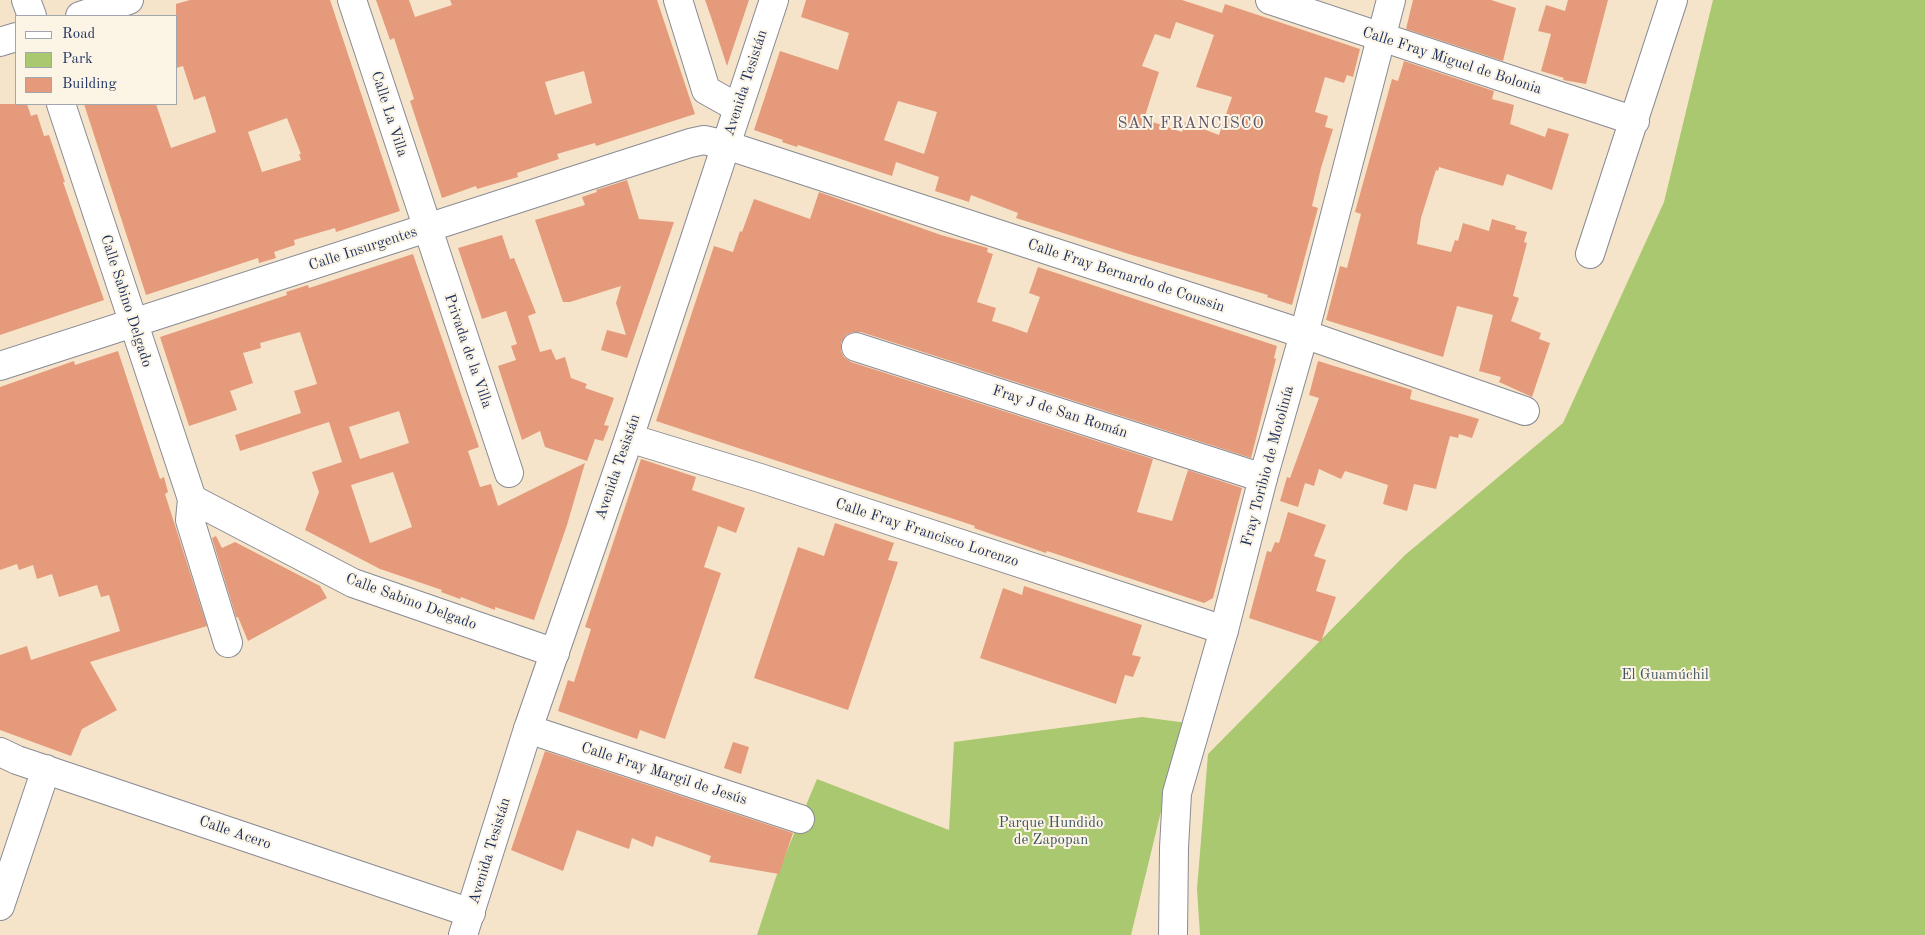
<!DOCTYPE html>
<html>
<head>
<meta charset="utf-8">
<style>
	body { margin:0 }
	#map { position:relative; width:1925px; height:935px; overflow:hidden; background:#f6e4ca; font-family:"Old Standard TT",serif }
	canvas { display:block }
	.legend { position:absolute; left:15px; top:15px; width:162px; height:90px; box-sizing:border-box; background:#fcf5e5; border:1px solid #a2a6af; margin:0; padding:6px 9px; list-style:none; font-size:15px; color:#1b2f5e }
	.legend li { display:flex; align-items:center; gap:10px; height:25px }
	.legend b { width:25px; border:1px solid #a2a6af }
</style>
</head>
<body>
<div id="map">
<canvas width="1925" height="935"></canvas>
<ul class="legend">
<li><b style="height:6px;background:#fff"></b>Road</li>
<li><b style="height:14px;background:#aac86f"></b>Park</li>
<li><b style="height:14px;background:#e59b7b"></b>Building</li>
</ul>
</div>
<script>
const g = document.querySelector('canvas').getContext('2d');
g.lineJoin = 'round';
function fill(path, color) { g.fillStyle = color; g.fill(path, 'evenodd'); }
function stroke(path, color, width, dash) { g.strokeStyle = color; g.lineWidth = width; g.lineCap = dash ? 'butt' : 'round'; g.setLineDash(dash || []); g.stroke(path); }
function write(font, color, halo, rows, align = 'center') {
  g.font = font + ' "Old Standard TT",serif'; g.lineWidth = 4; g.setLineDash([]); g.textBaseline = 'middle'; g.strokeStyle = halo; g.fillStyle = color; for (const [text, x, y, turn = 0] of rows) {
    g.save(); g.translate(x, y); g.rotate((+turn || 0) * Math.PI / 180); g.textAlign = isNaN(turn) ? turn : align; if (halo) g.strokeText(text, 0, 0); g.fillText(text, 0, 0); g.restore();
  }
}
fill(new Path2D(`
	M1713 0H1925V935H1200L1197 889 1208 754 1405 555 1563 423 1664 202Z
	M1142 717 1187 723 1165 795 1131 935H757L776 877 817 779 949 830 954 742Z`), '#aac86f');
fill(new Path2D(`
	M190 0H330L400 211 336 232 335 228 294 240 295 245 274 252 276 258 259 263 258 258 146 295 84 104H156L171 148 216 132 205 96 194 100 183 66 176 68V4ZM287 118 301 154H299L301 160 262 172 248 132Z
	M376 0H409L415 17 452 5 450 0H657L695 114 596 146 595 143 557 154 559 159 517 173 518 177 477 189 476 186 442 198 410 101 414 99 394 38 390 40ZM584 71 592 103 555 115 545 82Z
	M705 0H749L727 66 711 17Z
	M806 0H1182L1222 13 1225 4 1360 49 1353 77 1347 75 1344 83 1325 77 1315 112 1328 116 1325 127 1333 129 1321 168 1312 206 1318 208 1292 305 1267 297 1268 295 1132 255 1016 218 1018 213 971 195 969 202 935 191 939 177 896 162 892 176 798 145 797 147 782 142 783 140 754 130 780 51 838 70 849 33 801 17ZM1176 22 1214 35 1196 87 1232 97 1219 135 1185 122 1182 132 1144 119 1159 72 1142 66 1155 34 1170 39ZM898 101 937 112 924 154 884 140Z
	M1413 0H1491L1516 8 1503 61 1406 29Z
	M1568 0H1608L1586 84 1563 80 1564 78 1541 71 1551 34 1538 31 1546 5 1565 11Z
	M1404 61 1494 91 1492 99 1514 105 1510 124 1545 137 1548 128 1569 134 1552 190 1507 174 1503 186 1439 167 1438 171 1436 170 1421 218 1417 244 1451 252 1455 240 1458 241 1463 223 1489 231 1492 219 1516 226 1515 229 1527 232 1524 242 1527 243 1513 296 1519 298 1511 321 1541 333 1539 339 1550 343 1532 397 1499 382 1501 377 1479 371 1493 315 1457 306 1443 357 1326 320 1340 266 1347 268 1361 214 1355 212 1392 79 1398 81Z
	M0 104H27L31 116 37 114 44 136 49 135 65 182H63L104 300 0 335Z
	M627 180 639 219 674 222 627 358 601 350 607 330 626 335 616 303 621 286 570 302H563L535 220 585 205 582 197 597 192 596 190Z
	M819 192 941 235 988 248 987 252 993 254 977 302 996 308 992 321 1011 327 1027 333 1040 297 1029 293 1038 267 1277 346 1274 358 1276 359 1251 458 861 332H853L846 335 841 343V351L844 357 851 362 1153 459 1137 512 1172 521 1188 470 1242 488 1213 598 1204 603 1047 551 1046 553 974 528 975 526 656 421 714 246 733 252 740 231 742 232 754 199 810 219Z
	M502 235 510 259 514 258 536 313 528 316 540 352 551 349 556 360 565 357 571 378 587 384 585 388 614 398 604 425 609 426 603 441 595 439 587 461 545 447 540 431 522 440 498 366 516 360 511 346 517 344 506 311 482 319 458 248Z
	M413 254 479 447 468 451 480 487 491 484 498 506 585 463 567 525 534 620 495 607V610L461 597 460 599 441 592 442 590 380 569 305 530 319 492 312 472 342 462 329 422 240 451 235 435 301 413 294 391 317 384 300 332 260 343 261 348 243 353 253 383 230 391 237 410 189 426 160 337 287 295 286 292 308 285 309 288ZM399 411 409 443 360 459 349 427ZM393 472 412 527 370 543 351 485Z
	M118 351 160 479 164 477 168 492 165 494 207 626 90 662 117 710 82 729 71 756 0 730V655L27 646 31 660 120 631 109 595 101 597 97 585 59 597 52 574 37 579 33 565 19 570 17 564 0 570V387L74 361 75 365Z
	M1318 361 1412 390 1410 399 1479 419 1472 438 1459 434 1458 438 1450 436 1436 489 1414 484 1407 511 1383 504 1388 485 1345 471 1341 479 1319 469 1314 486 1302 482 1305 483 1298 507 1280 501 1287 477 1290 478 1319 398 1309 395Z
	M641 459 696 477 692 490 745 508 736 533 718 526 704 567 721 573 665 739 640 730 637 739 558 711 568 680 574 682 591 629 585 627Z
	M1288 512 1326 525 1314 556 1326 560 1316 591 1336 597 1321 642 1249 618 1267 551 1271 552 1275 542 1279 543Z
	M835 523 894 543 888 560 898 562 848 710 754 678 798 547 824 556Z
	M216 536 222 548 235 542 320 586 327 598 248 641 238 617H236L212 538Z
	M1024 586 1142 625 1132 655 1141 657 1133 677 1125 675 1116 704 980 658 1003 588 1022 595Z
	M733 742 749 747 741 774 724 768Z
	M545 751 793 833 779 874 709 862 711 856 656 836 653 847 632 838 629 849 577 830 563 871 511 850Z`), '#e59b7b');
const street = new Path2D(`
	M26 0 32 16
	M352 0 509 473
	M678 0 706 90 738 108
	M1270 0 1635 121
	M80 16 129 0
	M0 42 16 37
	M61 104 192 499 190 520 228 643
	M1590 254 1673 0
	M856 347 1263 478
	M0 366 690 143 704 140 726 145 1304 334 1525 411
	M629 438 760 478 1224 630
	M192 499 353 583 555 653
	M528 729 800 819
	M0 752 17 760 471 913
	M0 906 46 769`);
const secondary = new Path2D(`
	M463 935 528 729 629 438 774 0
	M1173 935 1174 848 1177 793 1224 630 1263 478 1304 334 1391 0`);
stroke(street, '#888a94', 30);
stroke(secondary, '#888a94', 30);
stroke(street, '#fff', 28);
stroke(secondary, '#fff', 28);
write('15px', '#1b2f5e', '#fcf5e5', [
	["Calle Fray Miguel de Bolonia",1452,61,18],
	["Avenida Tesistán",746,83,-72],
	["Calle La Villa",389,114,72],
	["Calle Insurgentes",363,249,-18],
	["Calle Fray Bernardo de Coussin",1126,276,18],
	["Calle Sabino Delgado",126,301,72],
	["Privada de la Villa",468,351,71],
	["Fray J de San Román",1060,412,18],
	["Fray Toribio de Motolinía",1268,466,-75],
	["Avenida Tesistán",618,467,-71],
	["Calle Fray Francisco Lorenzo",927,533,18],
	["Calle Sabino Delgado",411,602,20],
	["Calle Fray Margil de Jesús",664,774,18],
	["Calle Acero",235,833,19],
	["Avenida Tesistán",490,851,-73]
]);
write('15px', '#3f5562', '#fcf5e5', [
	["El Guamúchil",1665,675],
	["Parque Hundido",1051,823],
	["de Zapopan",1051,840]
]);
g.letterSpacing = '1px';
write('16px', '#625568', '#fcf5e5', [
	["SAN FRANCISCO",1191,124]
]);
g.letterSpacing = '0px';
</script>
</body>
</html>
